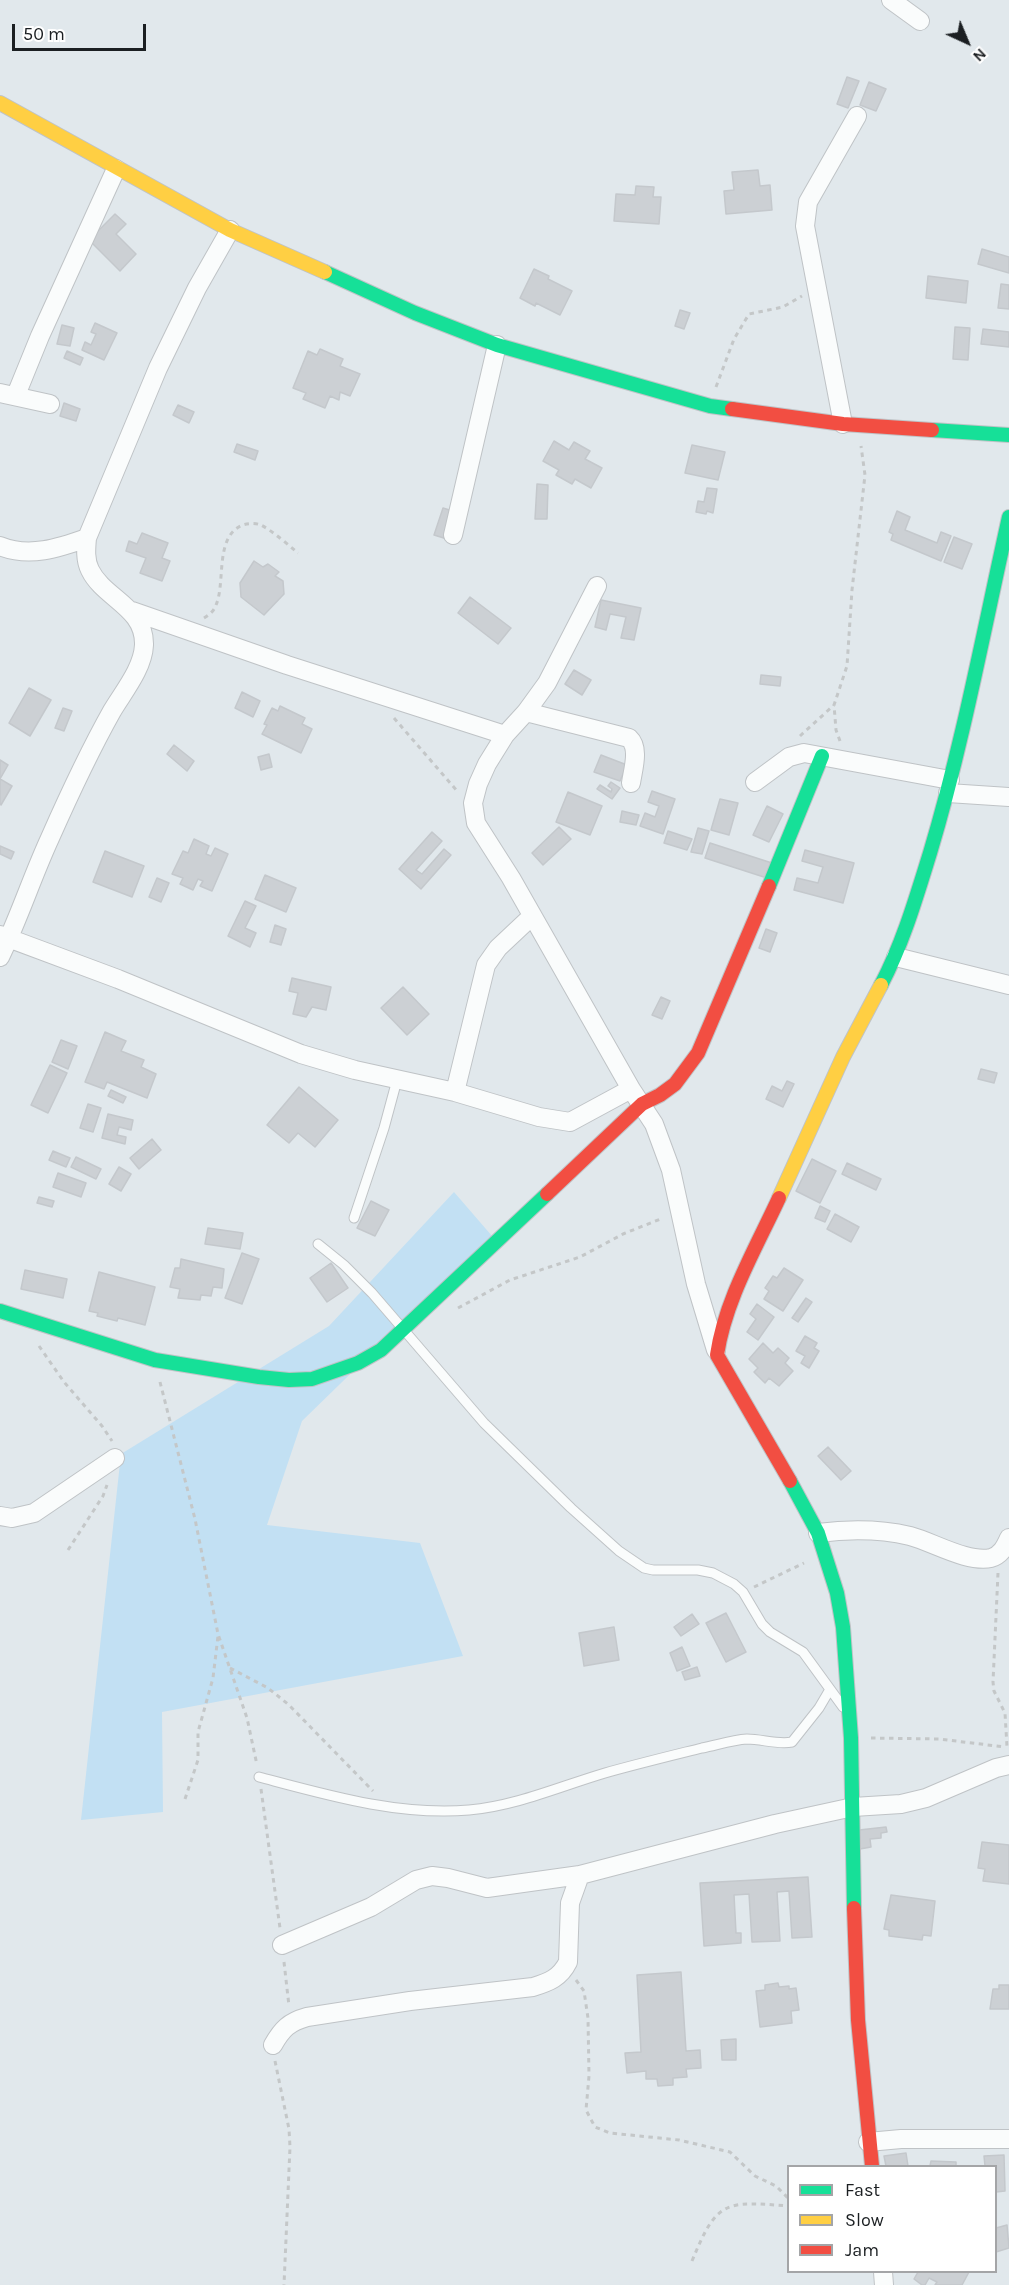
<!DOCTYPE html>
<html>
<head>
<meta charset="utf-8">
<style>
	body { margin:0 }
	#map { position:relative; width:1009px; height:2285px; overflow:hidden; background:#e1e8ec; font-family:Karla,sans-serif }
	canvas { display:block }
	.legend { position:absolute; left:787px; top:2165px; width:210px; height:108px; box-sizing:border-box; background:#fff; border:2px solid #a4a5a7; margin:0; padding:8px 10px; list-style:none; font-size:18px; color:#1b1f22 }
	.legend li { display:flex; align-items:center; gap:12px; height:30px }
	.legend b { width:30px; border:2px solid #a4a5a7 }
	.north { position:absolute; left:937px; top:12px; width:60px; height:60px; -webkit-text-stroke:4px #fff; paint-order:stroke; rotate:136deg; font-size:16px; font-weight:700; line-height:24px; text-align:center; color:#1b1f22 }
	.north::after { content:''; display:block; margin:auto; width:21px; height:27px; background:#1b1f22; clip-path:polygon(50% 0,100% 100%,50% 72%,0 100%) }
	.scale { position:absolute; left:12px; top:24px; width:134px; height:27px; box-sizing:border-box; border:3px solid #1b1f22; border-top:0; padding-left:8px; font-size:18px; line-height:21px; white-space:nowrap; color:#1b1f22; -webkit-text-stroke:4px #fff; paint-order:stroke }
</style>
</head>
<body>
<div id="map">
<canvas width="1009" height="2285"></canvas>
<ul class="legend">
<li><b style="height:8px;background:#16e098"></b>Fast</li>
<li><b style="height:8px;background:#ffcf43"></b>Slow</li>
<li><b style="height:8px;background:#f24e42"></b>Jam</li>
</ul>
<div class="north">N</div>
<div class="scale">50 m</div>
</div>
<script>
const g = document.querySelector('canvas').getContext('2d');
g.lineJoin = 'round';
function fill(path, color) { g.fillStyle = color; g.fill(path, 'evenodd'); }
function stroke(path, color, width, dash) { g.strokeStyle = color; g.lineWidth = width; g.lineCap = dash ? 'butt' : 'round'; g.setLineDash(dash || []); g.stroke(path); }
fill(new Path2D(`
	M454 1192 492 1236 302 1421 267 1525 420 1543 463 1656 162 1712 163 1812 81 1820 121 1454 329 1326Z`), '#c2e0f3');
const building = new Path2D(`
	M847 77 859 81 848 108 837 104Z
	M869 82 886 89 876 111 860 105Z
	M758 170 760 186 770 185 772 210 726 214 724 191 734 190 732 172Z
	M636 186 654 187 653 197H661L659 224 614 221 616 194 635 195Z
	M115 214 126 224 116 234 136 254 120 271 89 240Z
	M982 249 1009 257V273L978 264Z
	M534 269 549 276 548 279 572 291 560 315 536 303 535 306 520 298Z
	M928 276 968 281 966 303 926 298Z
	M1001 284 1009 285V309L998 308Z
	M680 310 690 313 684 329 675 326Z
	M95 323 117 333 104 360 82 350 85 342 91 345 96 334 91 332Z
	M62 325 74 328 70 346 57 344Z
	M955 327 970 328 968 360 953 359Z
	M983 329 1009 332V347L981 344Z
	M320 349 343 359 340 366 360 374 350 396 340 392 339 400 330 396 325 408 303 399 306 393 293 388 308 351 317 355Z
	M67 351 83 358 80 365 64 358Z
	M64 403 80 409 76 421 60 416Z
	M178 405 194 412 189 423 173 415Z
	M554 441 569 450 574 442 590 451 585 459 602 468 591 488 575 479 572 484 556 475 559 470 543 461Z
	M237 444 258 451 255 460 234 452Z
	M692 445 725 452 718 480 685 473Z
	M537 484 548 485 547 519H535Z
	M707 488 717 489 713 513 707 511 706 514 696 512 698 501 704 502Z
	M443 508 456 512 447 539 434 535Z
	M897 511 910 517 905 530 937 543 941 532 951 536 941 561 891 540 893 534 889 532Z
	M142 533 168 543 162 558 170 561 162 581 140 573 146 558 126 551 129 541 137 544Z
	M954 537 972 544 962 569 944 562Z
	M254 561 263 567 268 564 279 572 275 576 283 581 284 594 264 615 241 597 240 583Z
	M470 597 511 628 498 644 458 613Z
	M601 600 641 608 634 640 621 638 626 617 610 614 606 630 595 627Z
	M574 670 591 680 582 695 565 684Z
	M761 675 781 677 780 686 760 684Z
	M29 688 51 700 30 736 9 723Z
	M242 692 260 701 253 717 235 708Z
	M280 706 305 718 302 724 312 729 301 753 262 734 267 725 264 724 272 708 278 711Z
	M63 708 72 711 64 731 55 728Z
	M174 745 194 761 187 771 167 754Z
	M269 754 272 767 261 770 258 757Z
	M601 755 627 765 620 781 594 772Z
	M0 760 8 765 0 779Z
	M0 779 12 786 1 805 0 804Z
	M611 782 620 788 612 799 597 789 600 785 611 792 612 789 608 786Z
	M652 791 675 799 663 834 640 826 645 813 655 817 659 806 648 802Z
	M568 792 602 806 590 835 556 822Z
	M720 799 738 803 729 835 711 830Z
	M767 806 783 814 769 842 753 835Z
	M622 811 639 815 636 825 620 822Z
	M559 827 571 839 543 865 532 853Z
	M698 828 709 831 702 854 691 852Z
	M668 831 692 839 687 850 664 843Z
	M432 832 442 841 416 870 422 874 444 849 451 855 421 889 399 869Z
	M194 839 209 846 206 854 211 856 215 848 228 854 212 891 200 886 203 881 198 879 193 890 180 884 183 878 172 874 183 851 188 853Z
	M710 843 775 864 770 879 705 858Z
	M0 846 14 852 11 859 0 854Z
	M805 850 854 863 843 903 794 890 797 878 818 883 823 867 802 861Z
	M105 851 144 866 132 897 93 882Z
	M265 875 296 888 286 912 255 899Z
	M157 878 169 883 161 902 149 897Z
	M245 901 256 906 245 928 256 933 250 947 228 936Z
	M275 925 286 929 281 945 270 942Z
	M766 929 777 933 770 952 759 948Z
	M292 978 331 987 326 1010 312 1007 306 1017 293 1014 298 993 289 991Z
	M403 987 429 1014 407 1035 381 1008Z
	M661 997 670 1001 662 1019 652 1015Z
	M105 1032 126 1041 121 1051 144 1060 141 1067 156 1074 147 1098 107 1082 104 1089 85 1082Z
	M61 1040 77 1046 68 1069 52 1062Z
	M50 1065 67 1073 48 1113 31 1105Z
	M981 1069 997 1073 994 1083 978 1079Z
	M787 1081 794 1084 783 1107 766 1099 772 1086 782 1091Z
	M299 1087 338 1120 315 1147 298 1133 289 1143 267 1125Z
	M111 1090 126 1097 123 1103 108 1096Z
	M88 1104 101 1108 93 1132 80 1128Z
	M108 1114 133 1120 131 1130 119 1127 117 1135 126 1137 125 1144 102 1138Z
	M152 1139 161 1150 139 1169 130 1158Z
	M53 1151 70 1158 66 1167 49 1160Z
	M76 1157 101 1169 96 1179 71 1167Z
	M812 1159 836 1171 820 1203 796 1191Z
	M847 1163 881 1179 876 1190 842 1174Z
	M119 1167 131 1174 121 1191 109 1184Z
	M58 1173 86 1183 81 1197 53 1187Z
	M39 1197 54 1201 52 1207 37 1203Z
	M371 1201 389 1210 375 1236 357 1228Z
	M820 1206 830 1211 825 1222 815 1218Z
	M835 1214 859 1227 851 1242 827 1229Z
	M208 1228 243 1233 240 1249 205 1244Z
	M242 1253 259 1259 242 1304 225 1298Z
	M181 1259 224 1269 222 1288 213 1287 211 1296 201 1295 200 1300 178 1298 180 1289 170 1287 175 1268H180Z
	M331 1263 348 1288 327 1302 310 1278Z
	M784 1268 803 1280 783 1311 764 1299 769 1291 765 1288 773 1276 777 1278Z
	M25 1270 67 1279 63 1298 21 1289Z
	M99 1272 155 1287 145 1325 118 1318 117 1321 97 1316 98 1313 89 1311Z
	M806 1298 812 1302 798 1322 792 1318Z
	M757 1304 774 1317 758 1340 747 1332 756 1319 750 1314Z
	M805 1336 817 1343 814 1348 819 1351 809 1368 801 1363 805 1356 796 1351Z
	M763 1343 773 1353 778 1348 789 1358 785 1363 793 1371 779 1386 769 1378 765 1383 754 1372 758 1368 749 1359Z
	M828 1447 851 1471 841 1480 818 1456Z
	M726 1613 746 1652 726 1662 706 1623Z
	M692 1614 699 1624 681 1636 674 1627Z
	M614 1627 619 1660 584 1666 579 1633Z
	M682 1647 690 1666 677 1671 670 1653Z
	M697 1667 700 1676 685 1680 682 1672Z
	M886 1827 887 1832 881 1833V1838L870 1839 871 1847 860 1849 859 1830Z
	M982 1842 1009 1845V1884L983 1881 985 1869 978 1868Z
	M808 1877 812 1937 792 1938 789 1891 777 1892 780 1941 752 1942 749 1894 734 1895 736 1933H741V1943L704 1946 700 1883Z
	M891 1895 935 1901 931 1936 923 1935 922 1940 889 1936V1930L884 1929Z
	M681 1972 686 2051 700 2050 701 2068 686 2069 687 2077 673 2078V2085L658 2086 657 2079H646V2071L627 2073 625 2053 641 2052 637 1975Z
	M778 1983 779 1987 789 1986V1989L796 1988 799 2010 791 2011 792 2023 760 2027 756 1991 765 1990V1985Z
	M999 1985H1009V2009H990L993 1989H999Z
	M736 2039V2060H722L721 2040Z
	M906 2153 908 2166H886L884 2156Z
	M1004 2155 1005 2191 996 2192V2166H985L984 2156Z
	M931 2161 956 2162V2166H930Z
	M1007 2225 1009 2248 996 2252V2228Z
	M918 2272H969L962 2285H935L937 2282 929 2278 925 2285H922L914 2279Z`);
fill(building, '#ccd0d4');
stroke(building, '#c4c8cc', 1.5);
const lane = new Path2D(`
	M354 1218 384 1128 397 1080
	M318 1244 344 1265 372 1293 484 1423 571 1508 619 1551 644 1568 653 1570H698L713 1573 734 1584 743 1592 762 1624 770 1632 803 1652 843 1707
	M259 1777C327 1795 398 1816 469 1810 516 1806 561 1786 605 1773 637 1764 670 1756 702 1748 717 1745 732 1740 747 1739 762 1739 778 1745 792 1742L819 1708 829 1691`);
const street = new Path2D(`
	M891 0 920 21
	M0 393 50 404
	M16 395 40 336 116 169
	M843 424 805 226 808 202 857 116
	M453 535 497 345
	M0 546C29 558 59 548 87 538
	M597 586 547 683 526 712 505 735 487 764 478 784 473 803 476 823 511 878 631 1089 654 1124 671 1170 696 1284 716 1350
	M132 611 287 665 505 735
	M526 712 629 738C640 748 633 769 631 783
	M755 782 789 757 804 753 950 780
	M948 793 1009 797
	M0 935 118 979 301 1054 355 1070 455 1092 539 1117 570 1122 631 1089
	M0 957C19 918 32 877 50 838 69 795 89 752 112 711 124 691 143 668 144 645 145 607 104 599 90 570 85 560 86 549 87 538L158 368 197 288 230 230
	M896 957 1009 985
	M455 1092 486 965 498 948 531 917
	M0 1516 12 1518 34 1513 115 1458
	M818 1533C849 1529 880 1529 910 1536 933 1542 967 1563 991 1558 1001 1555 1005 1547 1009 1538
	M282 1945 371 1907 416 1880 432 1876 448 1878 487 1888 580 1875 775 1824 853 1807 901 1804 926 1798 996 1768 1009 1765
	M273 2045C282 2029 289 2022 307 2017L410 2001 533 1987C549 1982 560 1978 568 1962L570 1903 580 1875
	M868 2142 901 2139H1009
	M883 2272 884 2285`);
const fast = new Path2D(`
	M325 272 415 313 497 345 710 406 732 409
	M932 430 1009 435
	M769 886 822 756
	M881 985C903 943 916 898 930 853 963 743 984 629 1009 517
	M0 1311 155 1360 259 1377 289 1380 312 1379 358 1363 381 1350 547 1194
	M790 1481 818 1533 837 1593 843 1627 851 1738 854 1908`);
const slow = new Path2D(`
	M0 103 230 230 325 272
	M779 1198 843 1057 881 985`);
const jam = new Path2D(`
	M732 409 843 424 932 430
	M547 1194 642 1104 660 1095 675 1084 698 1053 769 886
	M779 1198C756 1248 725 1300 717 1355L790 1481
	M854 1908 858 2020 872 2166`);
stroke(lane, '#bfc3c6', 11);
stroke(street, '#bfc3c6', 20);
stroke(fast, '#bfc3c6', 16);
stroke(slow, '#bfc3c6', 16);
stroke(jam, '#bfc3c6', 16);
stroke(new Path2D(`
	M716 387 734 339 749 314 783 307 802 296
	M204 618C209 615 214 611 216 605 226 582 214 536 243 525 249 523 256 523 261 525 274 532 287 544 298 553
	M394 718 458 792
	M800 736 834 705
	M840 741 836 730 834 705 847 666 852 590 865 475 861 446
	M458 1308 510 1280 580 1257 623 1234 663 1218
	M39 1346 64 1382 102 1426 112 1441
	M160 1382 195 1519 218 1634 247 1718 257 1765
	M68 1550 103 1496 107 1485
	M998 1573 993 1682 994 1691 1005 1713 1007 1747
	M754 1587 804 1563
	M230 1668 268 1688 289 1705 373 1791
	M871 1738 939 1739 1005 1747
	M261 1789 280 1928
	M185 1799 198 1760V1732L213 1678 218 1636
	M284 1962 289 2006
	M576 1980 584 1991 588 2018 589 2076 586 2110 595 2127 610 2133 679 2140 730 2152 755 2176 776 2186 788 2198
	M275 2061 289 2129 290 2147 284 2285
	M692 2261C717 2200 725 2201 788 2206`), '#c4c7c8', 3, [4.5, 4.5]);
stroke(lane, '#fafcfc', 9);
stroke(street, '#fafcfc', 18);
stroke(fast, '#16e098', 14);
stroke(slow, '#ffcf43', 14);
stroke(jam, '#f24e42', 14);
</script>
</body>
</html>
